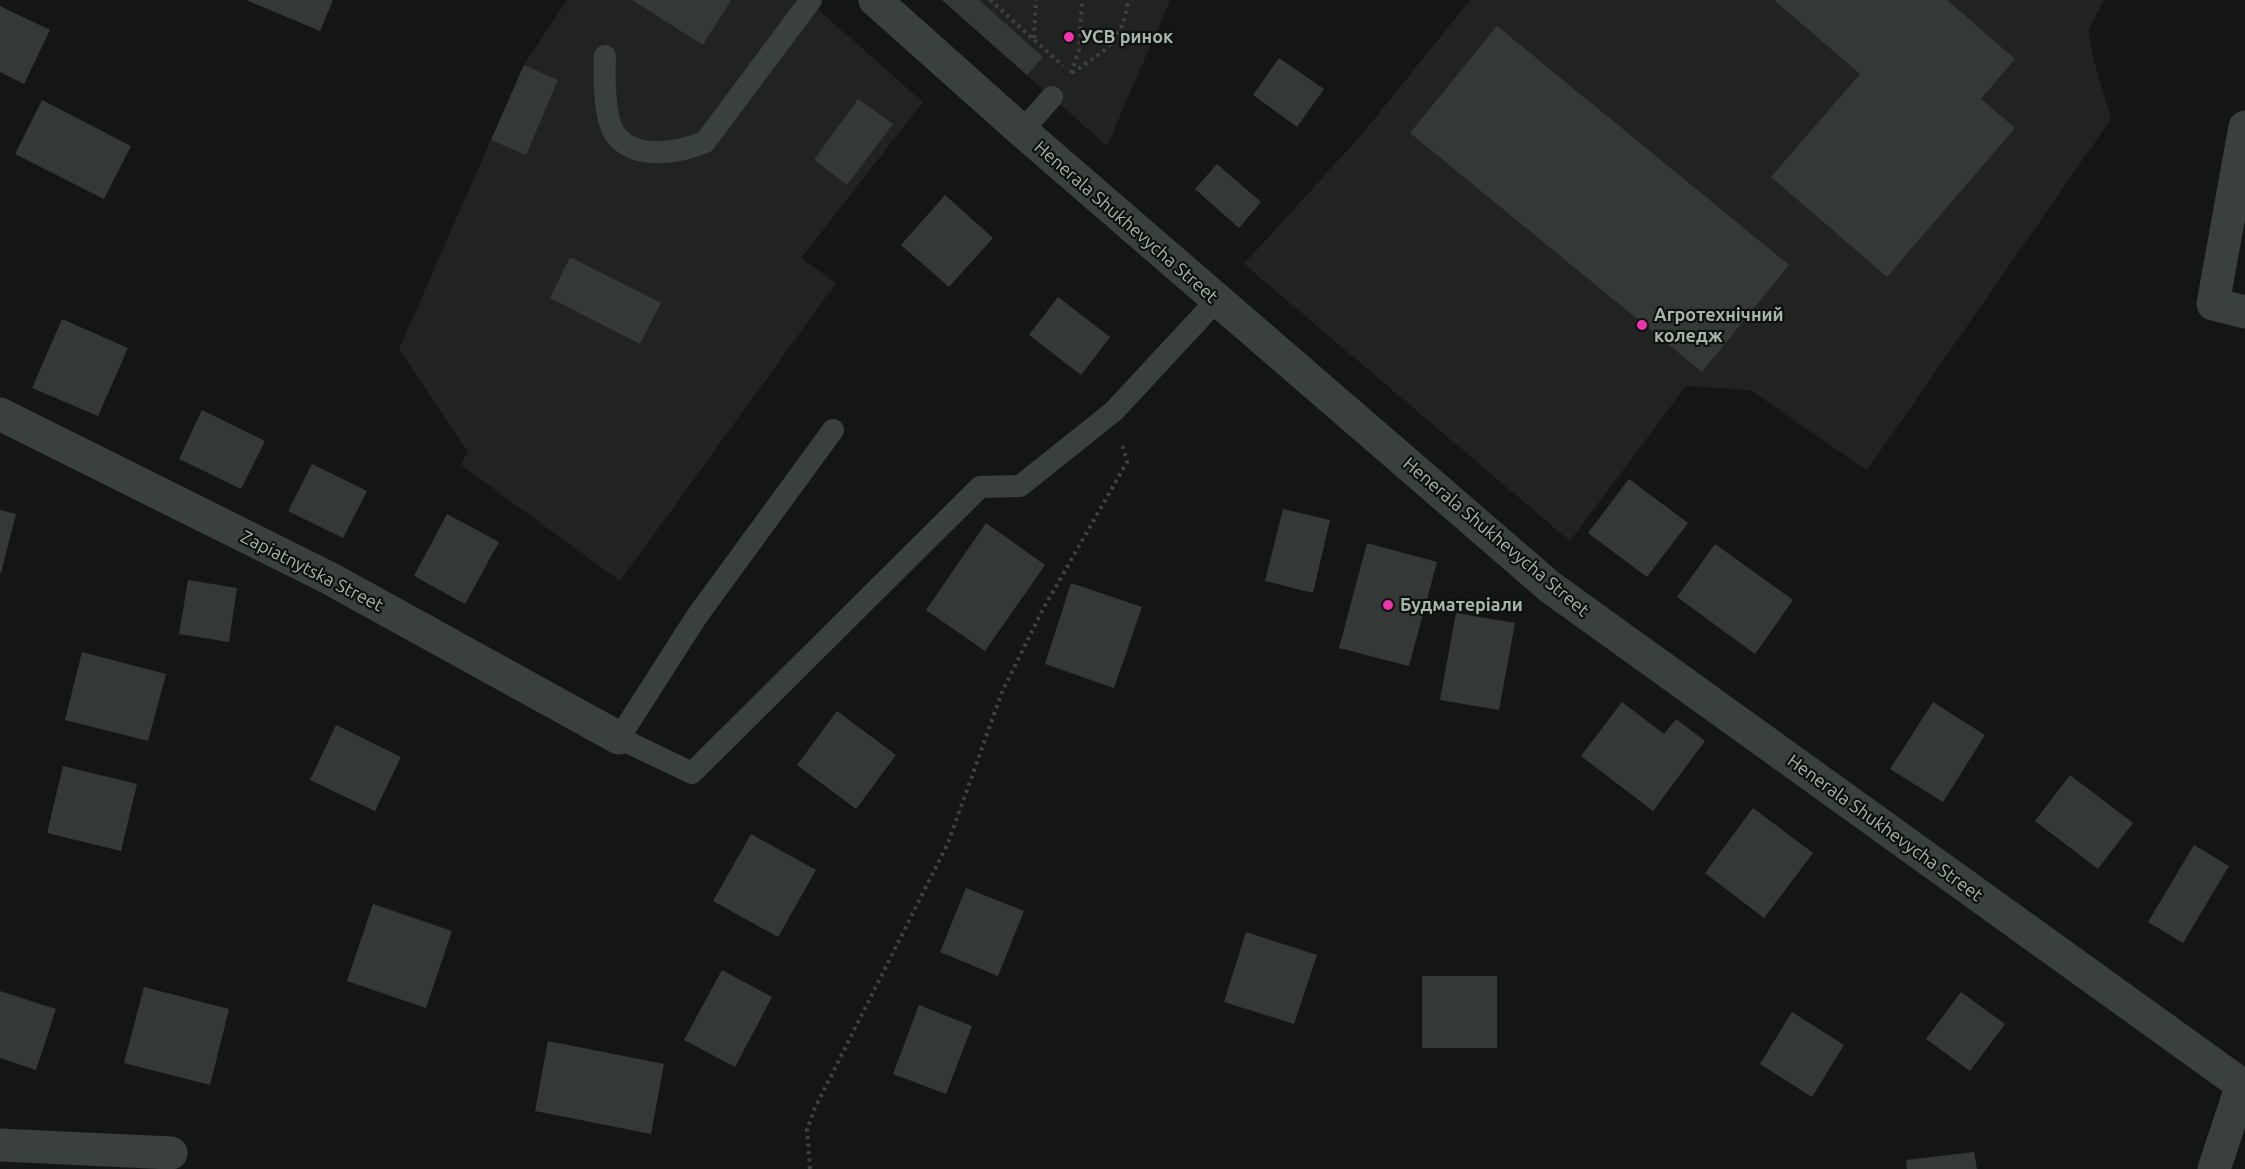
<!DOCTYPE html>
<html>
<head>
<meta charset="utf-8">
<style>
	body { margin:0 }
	canvas { display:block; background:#141615 }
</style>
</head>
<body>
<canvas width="2245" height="1169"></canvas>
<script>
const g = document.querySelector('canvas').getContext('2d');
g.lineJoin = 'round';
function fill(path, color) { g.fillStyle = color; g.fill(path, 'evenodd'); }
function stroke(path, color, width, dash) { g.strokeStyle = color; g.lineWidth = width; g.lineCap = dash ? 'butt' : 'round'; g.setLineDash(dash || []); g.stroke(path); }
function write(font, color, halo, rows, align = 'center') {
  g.font = font + ' Ubuntu,sans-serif'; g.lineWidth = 4.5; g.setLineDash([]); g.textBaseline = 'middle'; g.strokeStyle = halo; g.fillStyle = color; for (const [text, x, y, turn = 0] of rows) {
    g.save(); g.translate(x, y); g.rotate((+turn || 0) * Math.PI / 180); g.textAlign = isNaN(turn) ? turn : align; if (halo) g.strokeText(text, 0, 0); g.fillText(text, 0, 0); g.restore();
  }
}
fill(new Path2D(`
	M567 0H807L923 102 801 258 836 283 620 581 461 465 468 452 399 349 524 65Z
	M942 0H1170L1107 146Z
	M1470 0H2104L2088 30 2095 65 2111 119 1867 470 1750 390 1686 386 1570 541 1244 264 1364 132Z`), '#202322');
fill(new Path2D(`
	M246 0H333L320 31Z
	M632 0H731L703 45Z
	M942 0H979L1043 57 1027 75Z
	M1774 0H1947L2015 59 1981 99 2015 128 1887 277 1771 177 1860 74Z
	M0 6 50 30 24 84 0 72Z
	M1497 26 1789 265 1702 372 1410 133Z
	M1279 58 1324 89 1297 127 1253 95Z
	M524 65 558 80 526 155 491 140Z
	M858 99 893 124 847 185 814 160Z
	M42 100 131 146 104 199 15 154Z
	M1217 164 1261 202 1239 228 1195 189Z
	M945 195 993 238 949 287 901 245Z
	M570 257 661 303 640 344 550 298Z
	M1058 297 1110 337 1081 375 1029 335Z
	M62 319 128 348 98 416 32 388Z
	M202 410 265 441 241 489 179 459Z
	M312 464 367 491 343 538 288 511Z
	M1629 479 1688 523 1647 577 1588 533Z
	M1283 509 1330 520 1313 593 1265 581Z
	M0 510 16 514 1 573H0Z
	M447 514 499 542 465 604 414 576Z
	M986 523 1045 565 985 651 926 610Z
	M1367 543 1437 562 1409 666 1339 648Z
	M1715 544 1793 600 1755 654 1677 597Z
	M188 580 237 588 229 642 179 634Z
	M1071 583 1142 607 1114 688 1045 664Z
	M1456 613 1515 623 1499 710 1440 700Z
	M82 652 166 674 148 741 65 720Z
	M1622 702 1664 734 1676 719 1705 741 1653 811 1581 756Z
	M1933 702 1985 735 1943 802 1890 769Z
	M837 711 896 755 856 809 797 765Z
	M336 725 401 757 375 811 310 780Z
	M63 766 137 784 121 851 47 833Z
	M2070 775 2133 823 2098 869 2035 821Z
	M1753 808 1813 853 1764 918 1705 873Z
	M751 834 816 870 778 937 713 901Z
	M2194 845 2229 866 2183 943 2148 922Z
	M966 888 1024 911 998 976 940 952Z
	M373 904 452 931 426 1008 347 981Z
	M1246 932 1317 955 1294 1024 1224 1002Z
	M722 970 772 997 735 1067 684 1040Z
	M1422 976H1497V1048H1422Z
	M144 987 229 1009 210 1085 124 1063Z
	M0 991 56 1009 36 1070 0 1058Z
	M1961 992 2005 1024 1970 1071 1926 1039Z
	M919 1005 972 1026 946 1094 893 1074Z
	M1792 1012 1844 1045 1812 1097 1760 1064Z
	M548 1041 664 1064 651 1134 535 1111Z
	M1974 1152 1977 1169H1907L1906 1160Z`), '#343836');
stroke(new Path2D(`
	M990 0 1063 66
	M1034 38 1036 0
	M1071 73 1079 50 1082 0
	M1072 73C1105 50 1122 44 1128 0
	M810 1169 807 1129 815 1108 948 843 1002 692 1042 611 1127 462 1122 444`), '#3d4440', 4, [3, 4.5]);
stroke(new Path2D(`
	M605 56C604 74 604 119 615 134 635 161 678 153 705 142L811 0
	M1022 131 1052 97
	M833 430 697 616 619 738 692 773 980 487 1020 486 1114 411 1217 300`), '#3a403d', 22);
stroke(new Path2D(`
	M2245 127 2213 304 2245 312
	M0 414 329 578 619 738
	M0 1145 171 1153`), '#3a403d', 33);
stroke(new Path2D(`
	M875 0 1022 131 1550 587 2245 1087
	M2214 1169 2242 1085`), '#3a403d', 33);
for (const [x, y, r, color] of [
	[1069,37,6,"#ef33ab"],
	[1642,325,6,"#ef33ab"],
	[1388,605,6,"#ef33ab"]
]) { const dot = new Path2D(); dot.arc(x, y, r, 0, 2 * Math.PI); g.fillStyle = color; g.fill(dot); stroke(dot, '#0f1110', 2); }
write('bold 18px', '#a6b6ac', '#0f1110', [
	["УСВ ринок",1081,37],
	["Агротехнічний",1654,315],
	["коледж",1654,336],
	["Будматеріали",1400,605]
], 'left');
write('18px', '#a6b6ac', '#0f1110', [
	["Henerala Shukhevycha Street",1126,222,41],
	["Henerala Shukhevycha Street",1496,537,40],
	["Zapiatnytska Street",312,571,27],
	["Henerala Shukhevycha Street",1885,828,36]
]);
</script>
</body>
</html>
